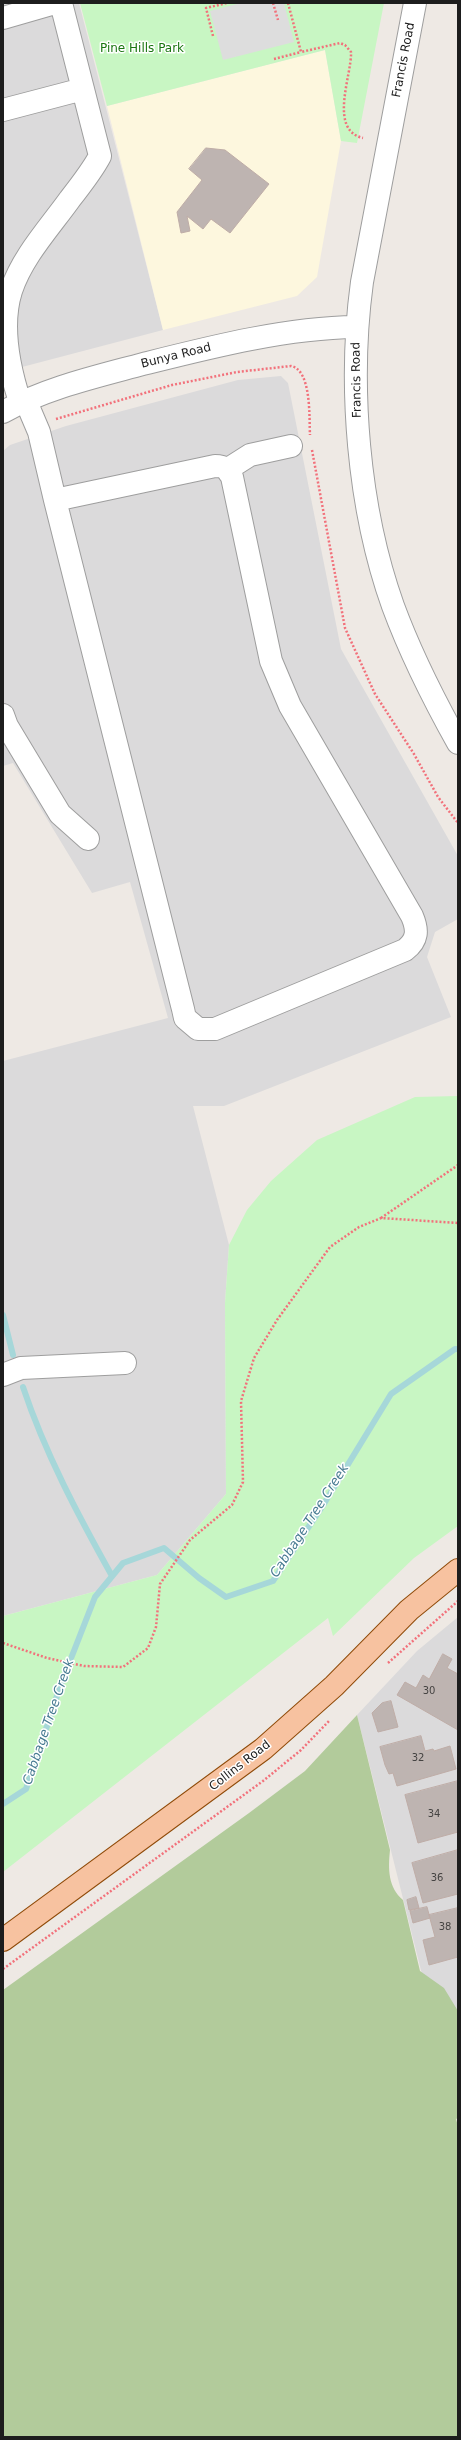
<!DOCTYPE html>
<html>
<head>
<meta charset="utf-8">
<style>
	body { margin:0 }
	#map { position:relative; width:461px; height:2440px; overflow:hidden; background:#eee9e4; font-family:"DejaVu Sans",sans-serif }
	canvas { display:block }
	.frame { position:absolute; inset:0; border:4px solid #1d1d1d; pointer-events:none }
</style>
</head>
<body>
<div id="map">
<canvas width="461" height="2440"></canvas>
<div class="frame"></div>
</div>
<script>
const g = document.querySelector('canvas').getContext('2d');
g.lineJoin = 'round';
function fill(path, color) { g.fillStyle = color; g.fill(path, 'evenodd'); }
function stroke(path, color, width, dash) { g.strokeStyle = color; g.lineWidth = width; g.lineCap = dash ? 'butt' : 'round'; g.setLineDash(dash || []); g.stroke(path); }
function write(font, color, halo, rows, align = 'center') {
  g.font = font + ' "DejaVu Sans",sans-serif'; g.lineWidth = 3; g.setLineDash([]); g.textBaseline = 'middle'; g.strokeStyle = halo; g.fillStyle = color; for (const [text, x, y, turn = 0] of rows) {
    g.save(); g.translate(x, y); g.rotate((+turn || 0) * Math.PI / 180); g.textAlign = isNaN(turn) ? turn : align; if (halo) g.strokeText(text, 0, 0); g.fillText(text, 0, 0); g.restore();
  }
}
fill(new Path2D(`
	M3 3H79L163 330 3 372Z
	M281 376 288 383 341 649 458 856V919L435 932 427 957 451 1017 224 1106H193L229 1245 225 1303 226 1494 157 1575 3 1616V1061L168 1018 130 882 92 893 13 763 3 766V451L10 445 66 426 238 380Z
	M458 1617V2118L357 1715 417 1651Z`), '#dbdadb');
fill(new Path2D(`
	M325 50 341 141 317 277 297 296 163 330 107 106Z`), '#fdf7de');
fill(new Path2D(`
	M357 1715 390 1850C388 1869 388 1887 403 1900L420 1971 444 1988 458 2011V2118L456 2119 458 2126V2437H3V1990L249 1813 305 1771Z`), '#b2cb9b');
fill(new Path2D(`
	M80 3H384L357 143 341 141 325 50 107 106Z
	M458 1096V1526L414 1558 333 1636 328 1618 3 1872V1616L157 1575 226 1494 225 1303 229 1245 247 1210 271 1181 317 1140 415 1097Z`), '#c8f6c3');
fill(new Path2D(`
	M241 3H284L294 42 223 60 210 11Z`), '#ddd');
stroke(new Path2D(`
	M3 1315 13 1355
	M23 1387C45 1453 78 1515 112 1576
	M3 1804 26 1789 61 1684 95 1597 123 1563 164 1548 199 1578 226 1597 273 1581 325 1502 391 1394 455 1349H458`), '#a6d7d9', 6);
const building = new Path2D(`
	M206 148 225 150 269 184 230 233 211 219 203 229 187 216 190 231 181 233 177 212 202 180 189 169Z
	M443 1654 452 1659 447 1668 458 1674V1730L397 1695 405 1682 416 1688 423 1675 429 1679Z
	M391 1701 398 1727 378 1732 372 1713 382 1703Z
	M421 1736 425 1751 433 1749 434 1751 450 1746 456 1769 397 1786 393 1773 389 1774 385 1765 380 1747Z
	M458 1781V1832L418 1843 405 1795Z
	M458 1850V1894L423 1903 412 1863Z
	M416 1897 419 1908 409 1910 407 1900Z
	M427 1907 430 1918 413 1923 410 1911Z
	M458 1908V1957L429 1965 423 1940 435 1937 429 1915Z`);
fill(building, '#beb4b1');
stroke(building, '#bfada7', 1);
const minor = new Path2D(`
	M415 3 362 282C348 385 358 508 393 606 410 652 434 700 458 743
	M3 18 55 3
	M3 110 83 89
	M25 399 39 432 55 500 183 1009 185 1018 198 1029H215L405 950C418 940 418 930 412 916L290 706 271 661 232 477C227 469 225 466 215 466L55 500
	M20 402C9 368 0 326 11 291 22 257 50 227 70 199 81 185 92 171 100 156L61 3
	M3 412C46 388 95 377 143 364 211 347 285 328 356 327
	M228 469 250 455 291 446
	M3 715 7 726 60 814 88 839
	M3 1375 21 1368 125 1363`);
const major = new Path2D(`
	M3 1940 263 1749 334 1686 409 1610 458 1570`);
stroke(minor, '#9e9e9e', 24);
stroke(major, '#8f4a08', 24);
stroke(new Path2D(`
	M273 3 278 20
	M288 3 301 52 340 43 345 45 351 52C352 75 328 130 363 138
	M213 36 206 8 227 3
	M274 59 301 52
	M56 419 172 385 237 372 291 366C312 370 309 419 310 435
	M312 450 345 628 375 694 414 754 438 797 458 823
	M381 1218 458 1165
	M3 1643 47 1658 84 1666 123 1667 148 1648 156 1627 160 1584 190 1540 232 1505 243 1482 241 1401 254 1358 277 1320 330 1247 359 1227 381 1218 458 1223
	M388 1663 458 1601
	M3 1969 263 1781 301 1750 329 1721`), '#f2717b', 2.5, [2, 2]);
stroke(minor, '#fff', 22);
stroke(major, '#f7c2a0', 22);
write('10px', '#454342', null, [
	["30",429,1691],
	["32",418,1758],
	["34",434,1814],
	["36",437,1878],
	["38",445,1927]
]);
write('12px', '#1b7611', '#fff', [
	["Pine Hills Park",142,49]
]);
write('12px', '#1d1d1d', '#fff', [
	["Francis Road",404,60,-79],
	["Bunya Road",176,356,-14],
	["Francis Road",357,380,-91],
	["Collins Road",240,1766,-38]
]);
write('italic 13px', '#467a91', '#fff', [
	["Cabbage Tree Creek",310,1521,-57],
	["Cabbage Tree Creek",49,1722,-71]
]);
</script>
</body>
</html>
